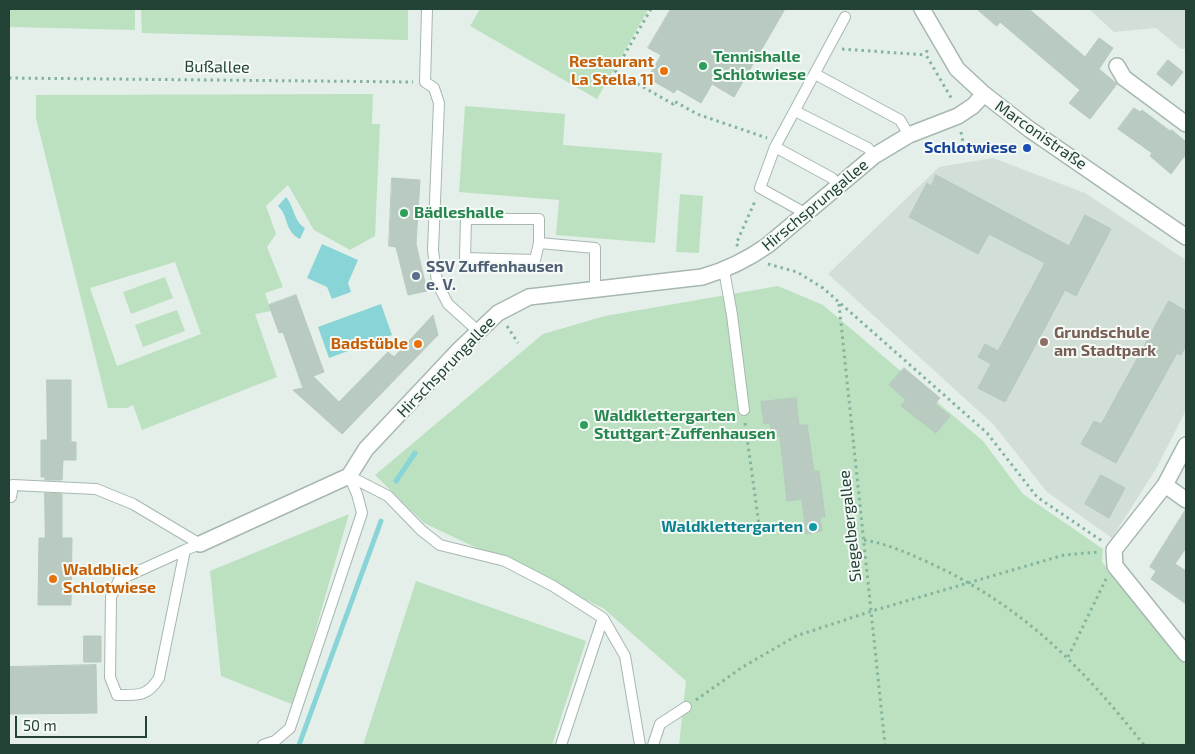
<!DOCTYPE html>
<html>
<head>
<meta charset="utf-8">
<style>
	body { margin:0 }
	#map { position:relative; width:1195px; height:754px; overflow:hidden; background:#e4efe9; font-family:"Exo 2",sans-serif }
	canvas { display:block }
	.frame { position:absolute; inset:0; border:10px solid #224235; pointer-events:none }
	.scale { position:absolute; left:15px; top:716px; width:132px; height:22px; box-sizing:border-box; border:2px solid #224235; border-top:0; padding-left:6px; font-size:15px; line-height:18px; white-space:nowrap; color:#224235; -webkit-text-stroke:4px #f5faf7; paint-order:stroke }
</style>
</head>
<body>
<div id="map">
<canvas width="1195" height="754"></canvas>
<div class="frame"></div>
<div class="scale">50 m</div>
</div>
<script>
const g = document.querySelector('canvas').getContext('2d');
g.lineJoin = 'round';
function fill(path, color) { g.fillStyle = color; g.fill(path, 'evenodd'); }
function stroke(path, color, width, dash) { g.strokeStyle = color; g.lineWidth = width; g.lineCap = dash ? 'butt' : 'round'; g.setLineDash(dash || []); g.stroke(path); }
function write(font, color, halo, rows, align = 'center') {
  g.font = font + ' "Exo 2",sans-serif'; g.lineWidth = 4; g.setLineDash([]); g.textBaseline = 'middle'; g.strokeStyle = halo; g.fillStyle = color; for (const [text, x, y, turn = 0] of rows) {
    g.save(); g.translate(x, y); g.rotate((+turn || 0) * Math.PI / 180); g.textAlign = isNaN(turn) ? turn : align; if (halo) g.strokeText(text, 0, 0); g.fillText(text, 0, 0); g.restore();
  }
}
fill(new Path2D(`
	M1089 9H1186V49H1181L1156 28 1114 32Z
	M993 158 1085 193 1186 260V410L1156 469 1112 538 1047 492 994 425 828 274 939 167Z`), '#d2dfd7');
fill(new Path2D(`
	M9 9H135V30L9 27Z
	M141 9H408V40L142 33Z
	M480 9H647L648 10 597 99 470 26Z
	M373 94 372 124H380L375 236 350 250 314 230 288 185 266 206 276 234 267 247 283 287 265 293 271 311 255 314 277 377 142 430 133 405 127 408H108L36 118V95ZM175 262 201 334 117 366 90 288Z
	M465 106 565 114 563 145 662 153 655 243 556 235 559 200 459 192Z
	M680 194 703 196 699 253 676 252Z
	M165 277 173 298 131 314 123 292Z
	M778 286 823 305 983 441 1023 494 1103 549 1102 562 1186 665V745H679L686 681 603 608 424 523 375 475 543 334 605 316Z
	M177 310 185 331 143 347 135 325Z
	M349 514 294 705 221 676 210 571Z
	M416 581 586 641 552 745H363Z`), '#bce1c1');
fill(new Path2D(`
	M286 197C294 206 294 222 305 228L300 239C284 231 289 216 278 206Z
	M322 244 358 260 348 283 351 292 332 299 327 287 307 278Z
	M381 304 392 335 329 358 318 327Z`), '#89d4d6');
stroke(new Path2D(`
	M396 481 415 453
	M299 745 381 521`), '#89d4d6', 5);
const building = new Path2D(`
	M671 9H785L734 97 712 84 701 103 677 89 674 93 648 78 661 55 648 48Z
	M977 9H1029L1085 57 1099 38 1113 48 1099 69 1117 84 1090 119 1069 103 1080 90 1000 22 997 26Z
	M1168 60 1183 72 1172 86 1157 74Z
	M1134 108 1140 112 1142 110 1170 131 1172 130 1186 142V154L1171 174 1150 156 1152 153 1118 129Z
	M936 175 1069 246 1085 215 1111 229 1076 296 1065 290 1005 402 978 388 991 364 978 357 985 344 998 351 1045 263 989 234 978 254 909 217 927 183 931 186Z
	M392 178 420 180 416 244 427 291 408 295 396 247 389 246Z
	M296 295 324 372 313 376 339 402 388 352 394 357 433 315 438 335 342 434 293 390 303 388 283 332 279 333 269 305Z
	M1169 301 1186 311V345L1181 355 1177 353 1116 463 1081 444 1094 421 1101 424Z
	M904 368 940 398 935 404 950 416 936 433 901 406 906 400 889 385Z
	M47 380H71V442H76V460H63L62 480H45V477H41V440H47Z
	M796 398 799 425H807L814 471H819L825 517H820L822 531 806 534 802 499 787 501 780 436 771 437 770 423 764 424 761 402Z
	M1101 475 1125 488 1109 518 1085 504Z
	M45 493 62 494V538H72L71 605H38L39 538H45Z
	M1186 509V548L1175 564 1186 571V604L1151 579 1156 571 1150 567Z
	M84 636H101V662H84Z
	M96 665 97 713 10 714 9 667Z`);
fill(building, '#b9cac1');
stroke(building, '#b6c9bf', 1);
const lane = new Path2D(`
	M427 9 425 82 434 88 439 103 433 250 437 283 448 304 478 331
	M815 74 900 120 909 135
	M795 111 868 148 874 156
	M775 147 832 178 838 185
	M805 213 760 188 775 147 845 17
	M539 243 535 260 465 258 466 219H539V243L595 248V289
	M724 270 732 315 744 410
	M349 476 388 496 421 530 440 545 505 561 553 586 603 618 561 745
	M11 497 13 485 96 489 133 504 200 544
	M185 550 119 580 111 597 110 677 117 695C138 695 147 697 159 678L185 550 200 544
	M603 618 625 656 640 745
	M263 745 275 741 290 728 362 513 357 494 349 476
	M653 745 660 724 686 707`);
const street = new Path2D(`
	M922 9 957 69 984 94 1029 129 1186 237
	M1117 66 1124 78 1186 124
	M1186 445 1165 485 1114 550 1115 566 1186 654
	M1165 485 1186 500
	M200 544 349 476 366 449 459 350 498 313 529 297 702 277C726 270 747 260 768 245L874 156 909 135 958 116 973 106 984 94`);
stroke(lane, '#a6b8af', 12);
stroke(street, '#a6b8af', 18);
stroke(new Path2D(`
	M651 9 615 71 673 104 674 101 697 114 767 138
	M842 49 926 55
	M927 50 926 55 953 101
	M9 78 413 82
	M961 132 964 148
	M738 246 736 244 756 199
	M768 264 797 272 823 288 987 433 1037 497 1102 541
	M839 304 885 745
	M507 326 518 343
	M745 423 761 539
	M864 540C889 544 909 554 932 564 1025 608 1081 666 1144 745
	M1068 657 1106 579
	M696 700 741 668 796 636 872 611 1064 555 1099 552`), '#83b49e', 3, [2.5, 4]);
stroke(lane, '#fff', 10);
stroke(street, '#fff', 15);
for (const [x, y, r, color] of [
	[703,66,5,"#2e9e5b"],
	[664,71,5,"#e8710a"],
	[1027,148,5,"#1a4fb4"],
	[404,213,5,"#2e9e5b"],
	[416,276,5,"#5c6f8a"],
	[1044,342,5,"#8d6e63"],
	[418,344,5,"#e8710a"],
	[584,425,5,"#2e9e5b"],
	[813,527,5,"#0f9aa8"],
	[53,579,5,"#e8710a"]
]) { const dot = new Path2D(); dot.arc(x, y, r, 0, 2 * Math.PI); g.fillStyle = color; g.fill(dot); stroke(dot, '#f5faf7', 2); }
write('bold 16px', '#27864d', '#f5faf7', [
	["Tennishalle",713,57],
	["Schlotwiese",713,75],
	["Bädleshalle",414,213],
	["Waldklettergarten",594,416],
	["Stuttgart-Zuffenhausen",594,434]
], 'left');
write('bold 16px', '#c56008', '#f5faf7', [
	["Restaurant",654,62],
	["La Stella 11",654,80],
	["Badstüble",408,344],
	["Waldblick",63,570,"left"],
	["Schlotwiese",63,588,"left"]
], 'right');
write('16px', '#224235', '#f5faf7', [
	["Bußallee",217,67,1],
	["Marconistraße",1041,135,35],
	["Hirschsprungallee",815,205,-40],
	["Hirschsprungallee",446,367,-46],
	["Siegelbergallee",850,526,-96]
]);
write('bold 16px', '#164399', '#f5faf7', [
	["Schlotwiese",1017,148]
], 'right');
write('bold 16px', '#4e5e75', '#f5faf7', [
	["SSV Zuffenhausen",426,267],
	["e. V.",426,285]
], 'left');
write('bold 16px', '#785e54', '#f5faf7', [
	["Grundschule",1054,333],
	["am Stadtpark",1054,351]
], 'left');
write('bold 16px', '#0d838f', '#f5faf7', [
	["Waldklettergarten",803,527]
], 'right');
</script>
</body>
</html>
